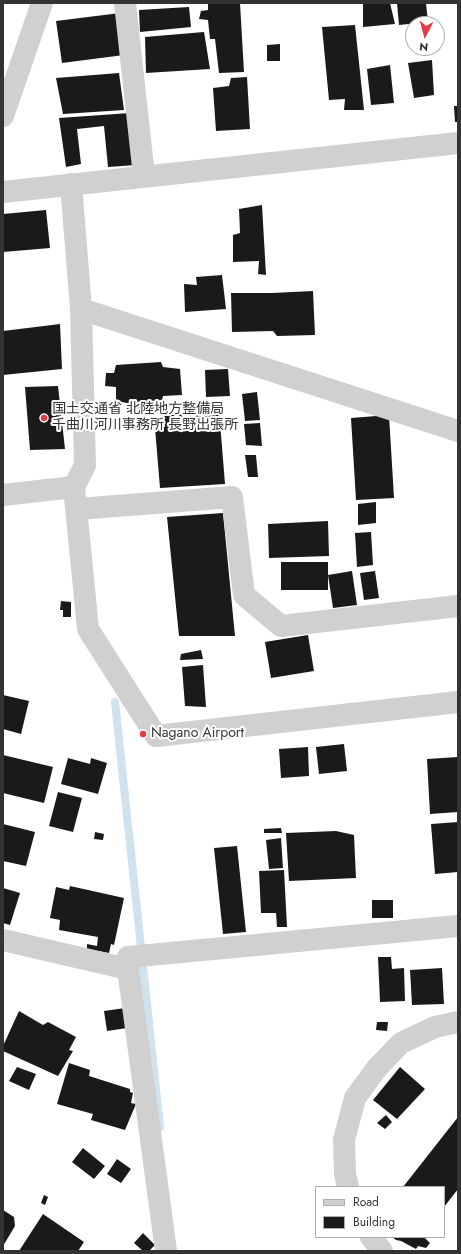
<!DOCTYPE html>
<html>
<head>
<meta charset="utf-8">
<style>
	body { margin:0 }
	#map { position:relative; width:461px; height:1254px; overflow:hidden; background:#fff; font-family:Jost,sans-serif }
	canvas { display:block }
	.frame { position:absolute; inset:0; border:4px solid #333; pointer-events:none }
	.legend { position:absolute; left:315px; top:1186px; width:130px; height:52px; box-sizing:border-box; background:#fff; border:1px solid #adadad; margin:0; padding:5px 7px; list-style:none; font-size:12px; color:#333 }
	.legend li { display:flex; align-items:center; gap:8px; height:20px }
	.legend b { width:20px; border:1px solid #adadad }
	.north { position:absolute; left:405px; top:16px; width:40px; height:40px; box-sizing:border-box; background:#fff; border:1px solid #adadad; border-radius:50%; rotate:186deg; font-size:11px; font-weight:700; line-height:16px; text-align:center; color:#333 }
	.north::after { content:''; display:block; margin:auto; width:14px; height:18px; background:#e63946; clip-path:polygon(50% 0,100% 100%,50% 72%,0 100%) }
</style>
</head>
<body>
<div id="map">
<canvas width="461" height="1254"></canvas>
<div class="frame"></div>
<ul class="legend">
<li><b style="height:5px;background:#d0d0d0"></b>Road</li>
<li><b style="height:11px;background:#1a1a1a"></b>Building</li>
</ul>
<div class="north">N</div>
</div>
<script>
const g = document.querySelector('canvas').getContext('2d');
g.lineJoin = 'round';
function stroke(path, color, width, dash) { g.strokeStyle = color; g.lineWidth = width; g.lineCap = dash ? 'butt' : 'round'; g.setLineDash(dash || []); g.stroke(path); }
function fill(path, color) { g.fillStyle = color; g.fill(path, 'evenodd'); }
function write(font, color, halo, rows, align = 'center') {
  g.font = font + ' Jost,"Noto Sans JP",sans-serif'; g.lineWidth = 4; g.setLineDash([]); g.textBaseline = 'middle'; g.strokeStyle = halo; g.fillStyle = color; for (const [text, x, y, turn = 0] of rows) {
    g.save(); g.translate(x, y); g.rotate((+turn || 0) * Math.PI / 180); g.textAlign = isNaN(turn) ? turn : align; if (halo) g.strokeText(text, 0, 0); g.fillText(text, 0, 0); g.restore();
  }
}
stroke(new Path2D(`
	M115 702 160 1127`), '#cfe2ee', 8);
fill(new Path2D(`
	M208 3H240L244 72 219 73 215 39H210L208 20 199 19 201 11 208 10Z
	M363 3H390L395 24 363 27Z
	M397 3H426L428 22 399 25Z
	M189 7 191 27 140 32 139 10Z
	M120 13 124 55 62 63 56 21Z
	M355 25 364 110H344L345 99 329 100 322 27Z
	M204 32 210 69 146 73 145 37Z
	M280 44V61H267V45Z
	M432 60 434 95 414 98 408 63Z
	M390 65 394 103 371 105 367 69Z
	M119 73 124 110 63 114 56 78Z
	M247 77 250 129 216 131 213 88 229 86 231 78Z
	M454 106H458V122H455Z
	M130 113 136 165 108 167 104 126 77 129 81 164 66 167 59 118Z
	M262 205 266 275 258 274 259 261 233 262V235L240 233 239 209Z
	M46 210 50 248 3 252V214Z
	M222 275 226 309 185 312 184 284 197 285 196 277Z
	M313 291 315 335 277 336 273 331 232 332 231 293H272Z
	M60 324 62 369 3 375V331Z
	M161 362 163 367 180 369 182 395 163 396 162 400 151 401V408L127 410V403L116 401V387L105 386 106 373H114L116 365Z
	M228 369 230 396 206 397 205 370Z
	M58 386 65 449 30 450 25 387Z
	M257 392 260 420 245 421 242 394Z
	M219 410 225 484 160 488 155 428 165 427 164 416Z
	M389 415 394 498 356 500 351 418Z
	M260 423 262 446 246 445 244 424Z
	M245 455H256L258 477H248Z
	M376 502V523L358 525V504Z
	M223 513 235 636H179L167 517Z
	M328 521 329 556 269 558 268 524Z
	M371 532 373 565 357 567 355 533Z
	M281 562H328V590H281Z
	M352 571 357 605 333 608 328 575Z
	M375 571 379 598 364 600 360 573Z
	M61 601 71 602V617H63V610H60Z
	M308 635 314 671 271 678 265 642Z
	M201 650 203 659 180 660 181 654Z
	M203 665 206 707 185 706 182 667Z
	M3 695 29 701 21 734 3 729Z
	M344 744 347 771 319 774 316 747Z
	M308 747 309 776 281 778 279 749Z
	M3 755 53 767 44 803 3 793Z
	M458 757V812L430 814 427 759Z
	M68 758 90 764 91 758 107 763 98 794 61 784Z
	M58 792 82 798 73 832 49 826Z
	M458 822V872L435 874 431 824Z
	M3 824 35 832 26 866 3 861Z
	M281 828 282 833H264V829Z
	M336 831 354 835 356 878 289 881 286 833Z
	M95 832 104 834 103 840 94 839Z
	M281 838 283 868 269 869 266 840Z
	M237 846 246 932 223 934 214 848Z
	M284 870 287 927H277L276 913H261L259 871Z
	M70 886 124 898 114 945 111 944 109 953 87 949V944L97 946 98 937 59 930 60 920 50 918 56 887 69 890Z
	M3 888 20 893 10 925 3 923Z
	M372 900H393V918H372Z
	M378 957H391L392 969 404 968 405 1001 380 1002Z
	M442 968 444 1004 412 1005 410 970Z
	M125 1008 127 1028 107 1031 104 1011Z
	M19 1011 43 1025 48 1022 76 1037 69 1050 73 1051 58 1076 3 1051V1046Z
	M377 1022H388L387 1031 376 1030Z
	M69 1063 90 1070 89 1076 130 1089V1092L133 1093 131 1103 136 1104 125 1130 91 1120 93 1114 57 1104Z
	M17 1067 36 1074 29 1090 9 1081Z
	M400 1067 425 1089 397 1119 373 1100Z
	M386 1115 392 1122 385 1129 377 1123Z
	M458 1117V1189L444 1207V1187H403Z
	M83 1148 105 1166 94 1179 72 1162Z
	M117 1159 131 1169 121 1183 107 1174Z
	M44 1195 48 1197 45 1205 41 1203Z
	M3 1210 14 1217 15 1226 3 1246Z
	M43 1214 84 1242 78 1251H19Z
	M143 1233 155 1245 149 1251H143L134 1243Z
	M392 1237H424L430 1243 426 1248 418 1246 416 1249 401 1241 396 1240Z`), '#1a1a1a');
stroke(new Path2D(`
	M125 3 144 176
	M3 116 42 3
	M71 184 81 309 85 465 74 487
	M3 192 458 143
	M81 309 458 431
	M3 495 74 487 88 629 156 736 458 702
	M77 509 232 497 244 595 281 626 458 606
	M3 940 128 969V957L458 926
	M128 969 166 1251
	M348 1187 345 1174 344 1140 355 1098 377 1068 401 1043 435 1027 458 1022
	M371 1237 382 1251`), '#d0d0d0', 22);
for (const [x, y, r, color] of [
	[44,418,4,"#e63946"],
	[143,734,4,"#e63946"]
]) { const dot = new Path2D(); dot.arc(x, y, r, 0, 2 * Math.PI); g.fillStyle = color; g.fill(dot); stroke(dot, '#fff', 1.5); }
write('14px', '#333', '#fff', [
	["国土交通省 北陸地方整備局",52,410],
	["千曲川河川事務所 長野出張所",52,426],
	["Nagano Airport",151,734]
], 'left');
</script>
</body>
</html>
